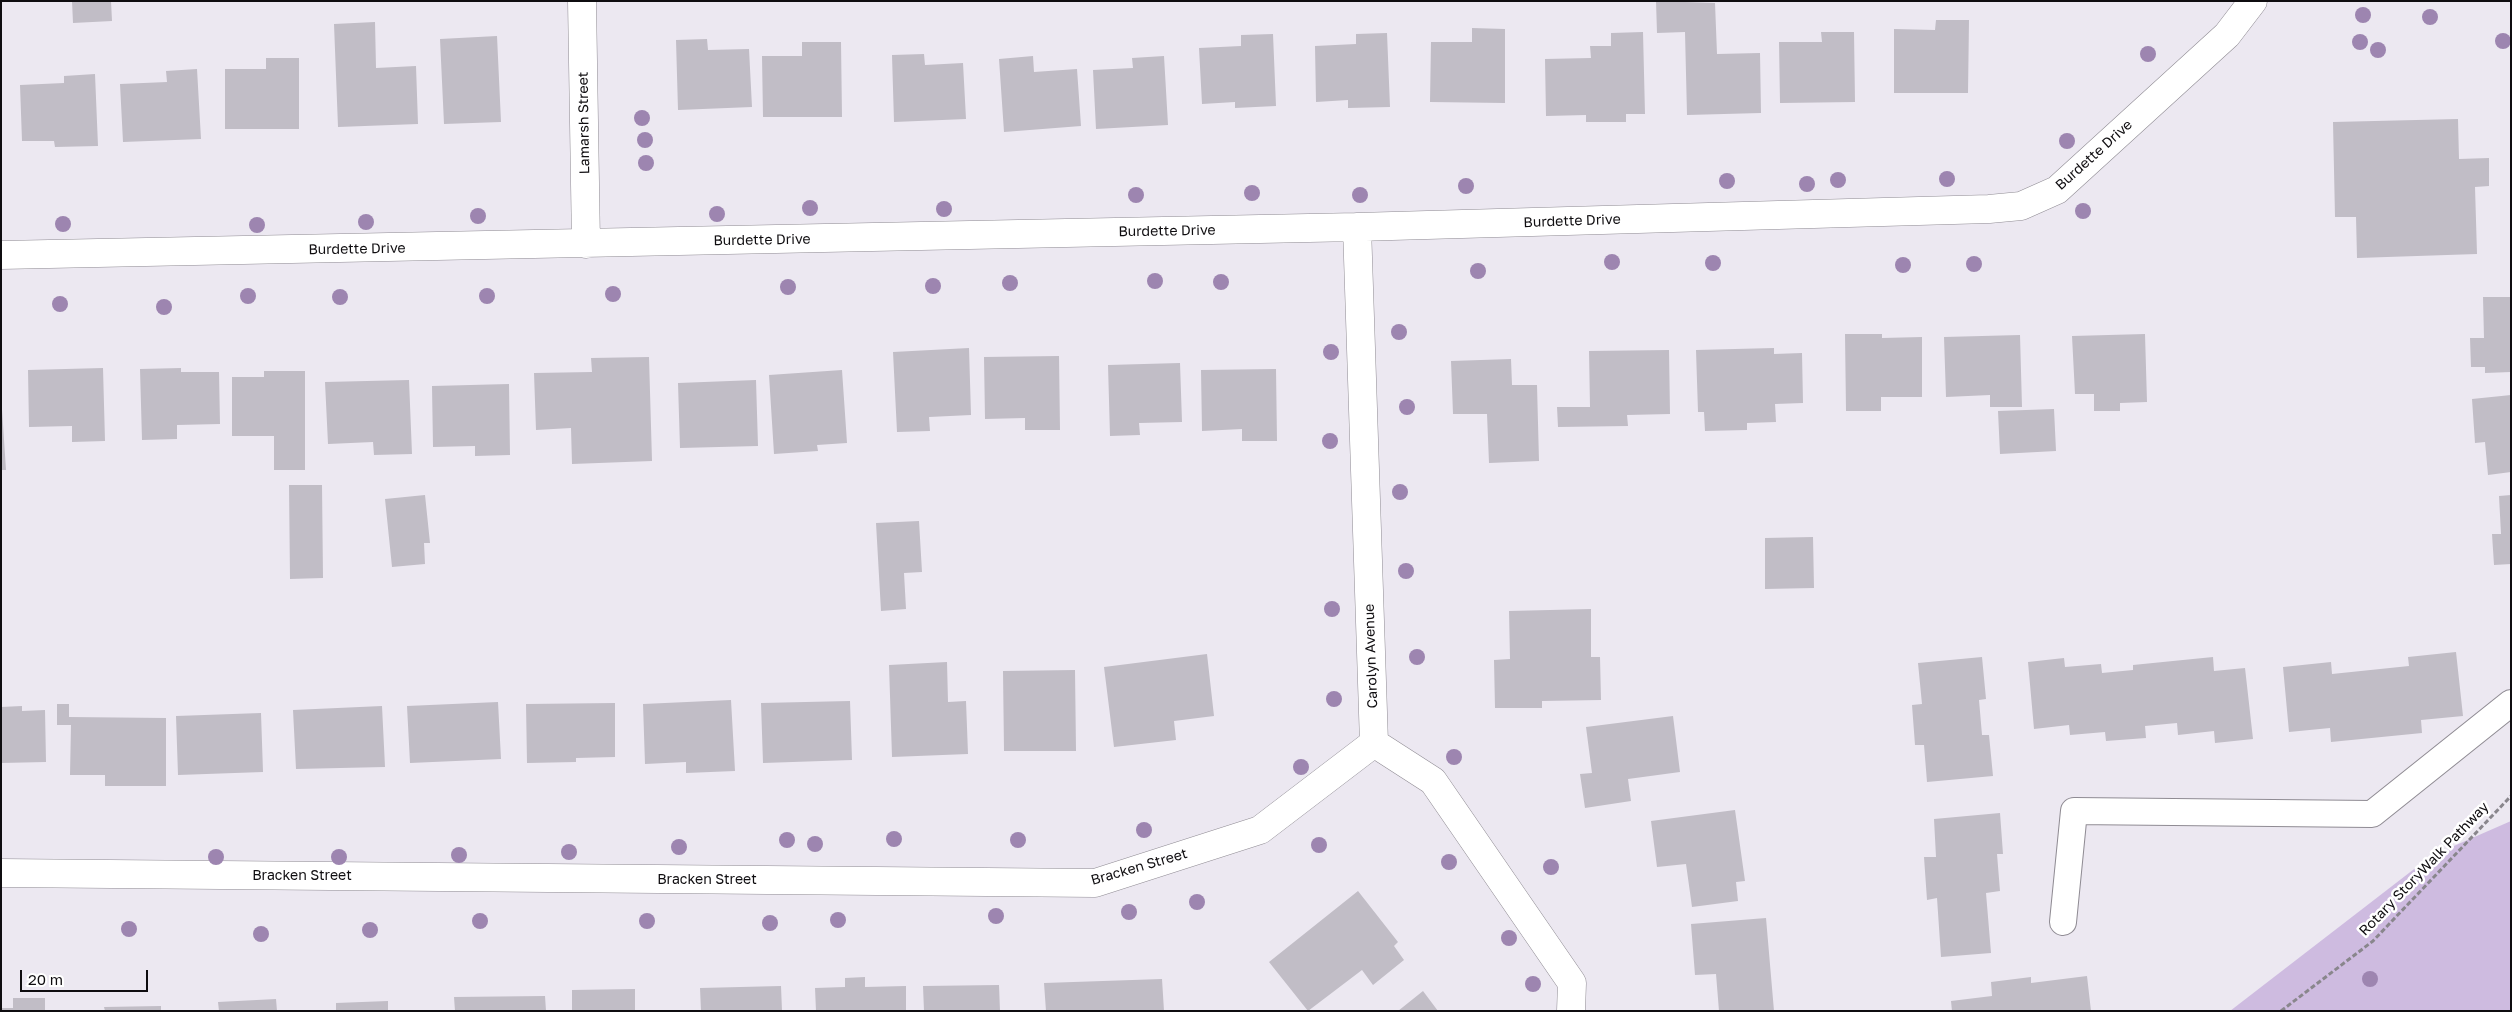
<!DOCTYPE html>
<html>
<head>
<meta charset="utf-8">
<style>
	body { margin:0 }
	#map { position:relative; width:2512px; height:1012px; overflow:hidden; background:#ece8f1; font-family:"Golos Text",sans-serif }
	canvas { display:block }
	.frame { position:absolute; inset:0; border:2px solid #0f0d10; pointer-events:none }
	.scale { position:absolute; left:20px; top:970px; width:128px; height:22px; box-sizing:border-box; border:2px solid #0f0d10; border-top:0; padding-left:6px; font-size:15px; line-height:18px; white-space:nowrap; color:#0f0d10; -webkit-text-stroke:4px #fff; paint-order:stroke }
</style>
</head>
<body>
<div id="map">
<canvas width="2512" height="1012"></canvas>
<div class="frame"></div>
<div class="scale">20 m</div>
</div>
<script>
const g = document.querySelector('canvas').getContext('2d');
g.lineJoin = 'round';
function fill(path, color) { g.fillStyle = color; g.fill(path, 'evenodd'); }
function stroke(path, color, width, dash) { g.strokeStyle = color; g.lineWidth = width; g.lineCap = dash ? 'butt' : 'round'; g.setLineDash(dash || []); g.stroke(path); }
function write(font, color, halo, rows, align = 'center') {
  g.font = font + ' "Golos Text",sans-serif'; g.lineWidth = 5; g.setLineDash([]); g.textBaseline = 'middle'; g.strokeStyle = halo; g.fillStyle = color; for (const [text, x, y, turn = 0] of rows) {
    g.save(); g.translate(x, y); g.rotate((+turn || 0) * Math.PI / 180); g.textAlign = isNaN(turn) ? turn : align; if (halo) g.strokeText(text, 0, 0); g.fillText(text, 0, 0); g.restore();
  }
}
fill(new Path2D(`
	M2511 821V1011H2230L2431 856Z`), '#cebbe0');
fill(new Path2D(`
	M72 1H111L112 21 73 23Z
	M1656 1 1715 3 1717 54 1760 53 1761 113 1687 115 1685 32 1657 33Z
	M1936 20H1969L1968 93H1894V29L1935 30Z
	M375 22 376 68 416 66 418 124 338 127 334 24Z
	M1472 28 1505 29V103L1430 102 1431 42H1472Z
	M1643 32 1645 114H1626V122H1586V115L1546 116 1545 59 1591 58 1590 46H1611V33Z
	M1821 32H1854L1855 102 1780 103 1779 42H1822Z
	M1387 33 1390 107 1348 108V100L1316 102 1315 46 1356 44V34Z
	M1273 34 1276 106 1235 108V102L1202 104 1199 48 1241 46V35Z
	M497 36 501 122 444 124 440 39Z
	M707 39 708 50 749 49 752 107 678 110 676 40Z
	M802 42H841L842 117H763L762 56H802Z
	M924 54 925 65 963 63 966 119 894 122 892 55Z
	M1033 56 1034 72 1077 69 1081 126 1004 132 999 59Z
	M1164 56 1168 125 1096 129 1093 70 1133 68 1132 58Z
	M266 58H299V129H225V69H266Z
	M197 69 201 139 123 142 120 84 167 82 166 71Z
	M95 74 98 146 55 147 54 141H22L20 85 64 83V76Z
	M2458 119 2459 159 2489 158V186L2475 187 2477 254 2357 258 2356 217H2335L2333 122Z
	M2483 297H2511V372L2485 373V367H2471L2470 338H2484Z
	M1845 334H1882V338L1922 337V397H1881V411H1846Z
	M2145 334 2147 402 2120 403V411H2094V394H2075L2072 336Z
	M2020 335 2022 407H1990V395L1946 397 1944 337Z
	M969 348 971 415 929 417 930 431 897 432 893 352Z
	M1774 348V354L1802 353 1803 403 1775 404 1776 422 1747 423V430L1705 431 1704 412H1698L1696 350Z
	M1669 350 1670 414 1627 415 1628 426 1558 427 1557 407H1590L1589 351Z
	M1059 356 1060 430H1025V418L985 419 984 357Z
	M649 357 652 461 572 464 571 428 536 430 534 373 592 372 591 358Z
	M1511 359 1512 385H1537L1539 461 1489 463 1487 414H1453L1451 361Z
	M1180 363 1182 422 1139 423 1140 435 1110 436 1108 365Z
	M103 368 105 441 72 442V426L29 427 28 370Z
	M181 368V372H219L220 424 177 425V439L142 440 140 369Z
	M1276 369 1277 441H1242V429L1202 431 1201 370Z
	M842 370 847 443 817 445 818 451 774 454 769 375Z
	M264 371H305V470H274V436H232V377H264Z
	M409 380 412 454 374 455 373 442 328 444 325 382Z
	M756 380 758 446 680 448 678 383Z
	M509 384 510 455 475 456V446L433 447 432 386Z
	M1 394 6 470H1Z
	M2511 395V472L2488 475 2485 442 2475 443 2472 399Z
	M2054 409 2056 451 2000 454 1998 411Z
	M289 485H322L323 578 290 579Z
	M425 495 430 543H424L425 564 392 567 385 499Z
	M2511 495V564L2494 565 2492 534H2501L2499 496Z
	M919 521 922 572 904 573 906 609 881 611 876 523Z
	M1813 537 1814 588 1765 589V538Z
	M1591 609V657H1600L1601 700 1542 701V708H1495L1494 660 1510 659 1509 611Z
	M2456 652 2463 716 2421 720 2422 733 2331 742 2330 728 2289 732 2283 667 2331 662 2332 674 2409 666 2408 657Z
	M1207 654 1214 716 1174 721 1176 740 1114 747 1104 667Z
	M1982 657 1986 699 1979 700 1982 735H1989L1993 776 1927 782 1924 745H1915L1912 705 1922 704 1918 663Z
	M2213 657 2214 671 2245 668 2253 739 2215 743 2214 731 2178 735 2177 723 2145 726 2146 738 2106 741 2105 732 2070 735 2069 725 2034 729 2028 662 2064 658 2065 667 2101 664 2102 673 2133 670V665Z
	M947 662 948 702 966 701 968 754 892 757 889 665Z
	M1075 670 1076 751H1004L1003 671Z
	M731 700 735 771 686 773V762L645 764 643 704Z
	M850 701 852 760 763 763 761 703Z
	M498 702 501 759 410 763 407 706Z
	M615 703V757L576 758V762L527 763 526 704Z
	M57 704H69V717L166 718V786H105V775H70L71 725H57Z
	M22 706V711L45 710 46 762 1 763V707Z
	M382 706 385 767 296 769 293 710Z
	M261 713 263 772 178 775 176 716Z
	M1673 716 1680 772 1628 779 1631 801 1585 808 1580 774 1592 773 1586 727Z
	M1735 810 1745 881 1736 882 1738 901 1692 907 1686 864 1657 867 1651 821Z
	M2000 813 2003 854H1997L2000 891 1986 893 1991 953 1941 957 1937 898 1927 900 1924 857H1936L1934 819Z
	M1358 891 1398 942 1394 946 1404 960 1373 985 1362 970 1308 1011 1269 962Z
	M1766 918 1774 1011H1719L1716 974 1695 975 1691 924Z
	M2087 976 2091 1011H1952L1951 1001 1992 996 1991 982 2031 977V983Z
	M865 977V987L906 986V1011H816L815 988 845 987V978Z
	M1162 979 1164 1011H1046L1044 983Z
	M999 985 1000 1011H924L923 986Z
	M781 986 782 1011H701L700 988Z
	M635 989V1011H572V990Z
	M1423 991 1438 1011H1398Z
	M545 996 546 1011H455L454 997Z
	M13 998H45V1011H1V1008H13Z
	M276 999 277 1011H219L218 1002Z
	M388 1001V1011H336V1003Z
	M161 1006V1011H105L104 1007Z`), '#c1bdc6');
const service = new Path2D(`
	M2063 922 2074 811 2372 814 2511 703`);
const minor = new Path2D(`
	M582 1 586 244
	M1357 227 1374 743
	M1 255 1357 227 1989 209 2021 206 2057 190 2227 35 2253 1
	M1374 743 1433 781 1572 983 1571 1011
	M1 873 1095 883 1260 830 1374 743`);
stroke(service, '#8f8b93', 28);
stroke(minor, '#8f8b93', 29);
stroke(new Path2D(`
	M2281 1011 2373 941 2511 796`), '#89868c', 3, [5, 2.5]);
stroke(service, '#fff', 26);
stroke(minor, '#fff', 28);
g.fillStyle = '#9d85b0';
for (const [x, y] of [
	[2363,15],
	[2430,17],
	[2503,41],
	[2360,42],
	[2378,50],
	[2148,54],
	[642,118],
	[645,140],
	[2067,141],
	[646,163],
	[1947,179],
	[1838,180],
	[1727,181],
	[1807,184],
	[1466,186],
	[1252,193],
	[1136,195],
	[1360,195],
	[810,208],
	[944,209],
	[2083,211],
	[717,214],
	[478,216],
	[366,222],
	[63,224],
	[257,225],
	[1612,262],
	[1713,263],
	[1974,264],
	[1903,265],
	[1478,271],
	[1155,281],
	[1221,282],
	[1010,283],
	[933,286],
	[788,287],
	[613,294],
	[248,296],
	[487,296],
	[340,297],
	[60,304],
	[164,307],
	[1399,332],
	[1331,352],
	[1407,407],
	[1330,441],
	[1400,492],
	[1406,571],
	[1332,609],
	[1417,657],
	[1334,699],
	[1454,757],
	[1301,767],
	[1144,830],
	[894,839],
	[787,840],
	[1018,840],
	[815,844],
	[1319,845],
	[679,847],
	[569,852],
	[459,855],
	[216,857],
	[339,857],
	[1449,862],
	[1551,867],
	[1197,902],
	[1129,912],
	[996,916],
	[838,920],
	[480,921],
	[647,921],
	[770,923],
	[129,929],
	[370,930],
	[261,934],
	[1509,938],
	[2370,979],
	[1533,984]
]) { g.beginPath(); g.arc(x, y, 8, 0, 2 * Math.PI); g.fill(); }
write('14px', '#0f0d10', '#fff', [
	["Lamarsh Street",584,123,-91],
	["Burdette Drive",2094,155,-42],
	["Burdette Drive",1572,221,-2],
	["Burdette Drive",1167,231,-1],
	["Burdette Drive",762,240,-1],
	["Burdette Drive",357,249,-1],
	["Carolyn Avenue",1371,656,-92],
	["Bracken Street",1139,867,-16],
	["Rotary StoryWalk Pathway",2424,869,-46],
	["Bracken Street",302,876],
	["Bracken Street",707,880]
]);
</script>
</body>
</html>
